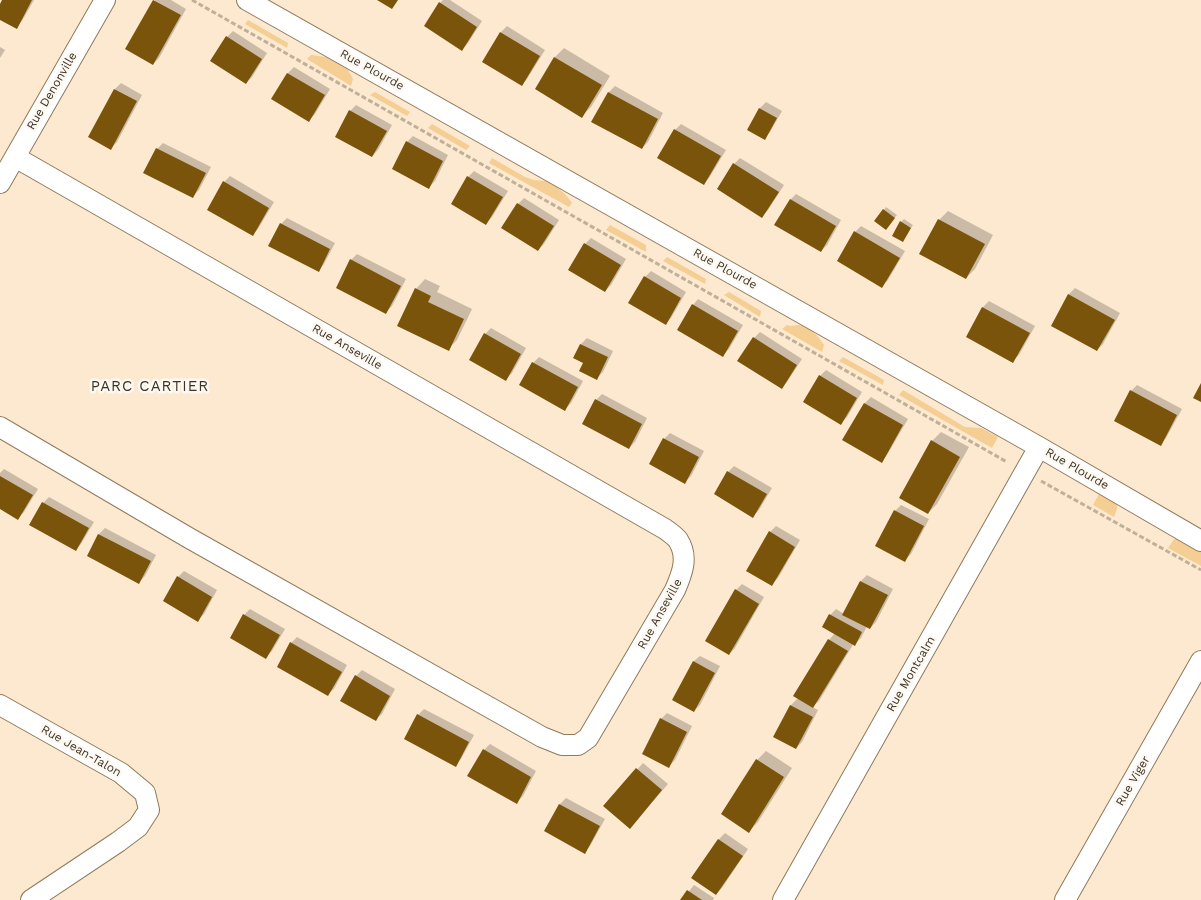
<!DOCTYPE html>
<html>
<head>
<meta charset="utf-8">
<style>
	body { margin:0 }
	canvas { display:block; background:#fce9cf }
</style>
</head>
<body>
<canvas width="1201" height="900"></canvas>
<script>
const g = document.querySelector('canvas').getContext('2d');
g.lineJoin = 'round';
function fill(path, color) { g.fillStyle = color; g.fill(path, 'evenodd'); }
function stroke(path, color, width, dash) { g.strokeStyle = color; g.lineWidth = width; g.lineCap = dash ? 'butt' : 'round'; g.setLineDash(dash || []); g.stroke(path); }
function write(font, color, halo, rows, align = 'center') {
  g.font = font + ' "Work Sans",sans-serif'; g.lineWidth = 5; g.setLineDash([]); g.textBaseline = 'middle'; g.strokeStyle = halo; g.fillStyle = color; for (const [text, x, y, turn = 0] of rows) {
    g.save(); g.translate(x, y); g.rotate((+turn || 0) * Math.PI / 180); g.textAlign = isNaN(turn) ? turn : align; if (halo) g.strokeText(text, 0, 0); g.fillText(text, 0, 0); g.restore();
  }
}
fill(new Path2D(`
	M248 20 288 43 287 48 245 24Z
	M311 55 326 57 347 68 353 79 351 86 307 59Z
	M375 92 410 112 407 116 370 95Z
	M432 124 470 146 466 150 428 128Z
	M492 158 525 177 534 180 546 181 555 186 565 194 572 203 569 207 489 163Z
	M610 225 646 245V252L606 230Z
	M667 257 706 279 705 284 663 261Z
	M729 292 761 311 760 317 724 295Z
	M787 325C792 327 794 325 799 325 810 326 819 337 824 345L822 352 782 329Z
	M843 357 884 380 883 385 839 361Z
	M903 390 965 427 981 428 998 437 992 448 899 395Z
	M1099 494 1117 504V509L1114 517 1093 505Z
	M1175 538 1201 552V566L1168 548Z`), '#f5ce93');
fill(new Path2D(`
	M4 0H34L22 21 16 27 0 18V7Z
	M155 0H171L186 9 159 58 153 64 127 49Z
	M443 0H450L482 21 468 43 462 49 440 3Z
	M507 26 545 50 527 79 522 85 483 61 501 32Z
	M233 31 267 53 252 77 246 83 227 37Z
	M0 47 5 50 0 58Z
	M564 48 610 76 591 107 582 116 536 89 555 57Z
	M294 67 330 89 315 114 309 120 273 99 288 73Z
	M121 83 142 95 117 142 111 148 90 137 115 89Z
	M615 86 663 113 648 142 642 148 593 121 609 92Z
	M766 102 782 111 770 132 764 138 748 129 760 108Z
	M356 105 392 125 378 150 372 156 350 111Z
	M681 124 726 150 709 178 703 184 675 130Z
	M413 136 448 155 435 181 429 187 407 142Z
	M163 143 211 167 199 190 193 196 157 149Z
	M740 158 784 185 768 210 762 216 718 188 734 164Z
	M474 171 508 191 492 217 486 223 468 177Z
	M230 176 274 202 258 229 252 235 224 182Z
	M796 194 841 220 827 245 821 251 790 200Z
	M524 198 559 220 544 244 538 250 503 228 518 204Z
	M886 207 897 215 889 225 884 210Z
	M948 211 993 235 975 269 966 278 939 220Z
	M287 218 335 243 324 264 319 270 281 224Z
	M904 219 913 225 903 240 901 222Z
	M861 226 905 251 888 280 882 286 839 261 855 232Z
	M591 238 626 259 611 285 605 291 570 270 585 244Z
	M357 254 406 279 392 306 386 312 351 260Z
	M651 271 686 292 671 318 665 324 645 277Z
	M425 279 440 286 437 292 472 309 457 340 448 349 416 289Z
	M1075 288 1120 313 1103 344 1097 350 1052 325 1069 294Z
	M698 299 743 325 729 349 723 355 693 305Z
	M989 301 1035 326 1019 355 1013 361 967 337 983 307Z
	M491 328 526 348 512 373 506 379 485 334Z
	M760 332 802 359 787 382 781 388 754 338Z
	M587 338 613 351 603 372 597 378 584 362 574 357 581 344Z
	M539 357 583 381 571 403 565 409 533 363Z
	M826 370 862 392 847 417 841 423 820 376Z
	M1137 385 1182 409 1166 438 1160 444 1131 391Z
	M602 394 647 418 635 442 629 448 596 400Z
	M871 397 908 419 887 455 881 461 844 440 865 403Z
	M941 432 969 447 937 504 928 513 932 441Z
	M670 433 704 451 691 476 685 482 664 439Z
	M734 466 772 488 759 510 753 516 728 472Z
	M4 469 38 489 24 512 18 518 0 507V473Z
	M49 497 94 522 81 544 75 550 43 503Z
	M901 505 929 519 911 554 905 560 877 546 895 511Z
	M776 526 800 540 778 578 772 584 770 532Z
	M105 528 156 555 145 576 139 582 88 556 99 534Z
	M184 571 217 590 204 614 198 620 178 577Z
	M867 575 893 589 876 622 870 628 867 626 861 638 855 644 854 643 819 701 812 707 818 710 802 742 796 748 775 737 791 705 798 698 795 696 829 640 835 633 830 615 836 609 844 614 861 581Z
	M742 584 764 597 735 648 729 654 736 590Z
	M250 609 285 629 272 651 266 657 244 615Z
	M297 637 347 665 334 689 328 694 291 643Z
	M700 656 720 666 700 705 694 711V661Z
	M362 670 395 689 382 714 376 719 356 676Z
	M424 709 474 735 461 759 455 765 406 738 418 715Z
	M667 713 692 726 675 760 669 766 661 719Z
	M490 744 536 771 523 796 517 802 484 750Z
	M766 751 792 768 758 822 749 831 757 760Z
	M643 763 668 784 636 821 605 806Z
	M566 798 605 819 590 846 584 852 545 831 560 804Z
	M725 833 748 849 722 888 716 894 693 878 719 839Z
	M694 885 714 898 713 900H682Z`), '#0003');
fill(new Path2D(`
	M2 0H32L17 29 0 20V4Z
	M153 0 181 15 153 65 125 49Z
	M377 0H398L392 9Z
	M439 2 477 27 462 51 424 26Z
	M500 32 540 56 522 86 482 62Z
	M226 36 262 59 246 84 210 61Z
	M554 57 602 85 582 118 535 89Z
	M287 73 325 95 309 122 271 99Z
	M114 89 137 101 111 150 88 137Z
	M608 92 658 119 642 149 591 122Z
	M759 108 777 118 765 140 747 130Z
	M349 110 387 131 372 157 335 137Z
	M674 129 721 156 704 185 657 158Z
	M406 141 443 161 429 189 392 169Z
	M156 148 206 173 193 198 143 173Z
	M733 163 779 192 762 218 717 189Z
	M467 176 503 197 486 225 451 204Z
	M223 181 269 208 253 236 207 210Z
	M790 199 836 226 821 252 774 225Z
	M517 203 554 226 538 251 501 228Z
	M883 209 895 218 886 230 874 221Z
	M938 219 985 244 966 279 919 254Z
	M900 221 911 228 903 242 892 236Z
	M280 223 330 249 319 272 268 246Z
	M854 231 900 258 882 288 837 261Z
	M584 243 621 265 605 292 568 270Z
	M350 259 401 286 386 314 336 288Z
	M644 276 681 298 666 325 628 303Z
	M415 288 431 296 428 302 464 319 449 351 397 326Z
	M1068 294 1115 320 1097 351 1051 326Z
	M692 304 738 331 723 357 677 330Z
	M982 307 1030 333 1013 363 966 337Z
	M484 333 521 354 506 381 469 360Z
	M753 337 797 365 782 389 737 361Z
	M580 344 608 357 597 380 579 371 583 363 573 358Z
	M532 362 578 387 565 411 519 385Z
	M819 375 857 398 841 425 803 402Z
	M1201 383V402L1193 398Z
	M1130 390 1177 415 1161 446 1114 421Z
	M595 399 642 424 629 449 582 424Z
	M864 403 903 425 882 463 842 440Z
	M663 438 699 457 685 484 649 464Z
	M931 440 960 457 928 514 899 498Z
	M727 471 767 494 753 518 714 494Z
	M0 476 33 495 18 520 0 509Z
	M42 502 89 528 76 551 29 525Z
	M894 510 924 526 905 562 875 546Z
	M769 531 795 547 772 586 746 571Z
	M98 534 151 561 139 584 87 556Z
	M177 576 212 597 198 622 163 601Z
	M860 581 888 595 870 629 842 615Z
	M735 589 759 604 729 655 705 641Z
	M243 614 280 635 266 659 230 638Z
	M829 614 862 632 855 646 822 627Z
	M828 639 848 651 813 708 793 696Z
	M290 642 342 672 328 696 277 667Z
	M693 661 715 673 694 712 672 700Z
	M355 675 390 696 376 721 340 701Z
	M790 705 813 717 796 749 773 737Z
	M417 714 469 742 456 767 404 739Z
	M660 718 687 732 669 768 642 754Z
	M483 749 531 777 517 804 467 776Z
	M756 759 784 777 749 833 721 814Z
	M636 768 662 790 630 829 603 806Z
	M559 804 600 826 585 854 544 831Z
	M718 839 743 856 716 895 691 878Z
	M687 890 702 900H680Z`), '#7a540a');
const minor = new Path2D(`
	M247 0 1039 447 1201 541
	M0 183 105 0
	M0 427 189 538 542 737 562 745H578L588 738 675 590C682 574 689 557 678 540 675 536 669 532 665 529L15 157
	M0 705 121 773 145 793 149 810 138 827 118 842 31 900
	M783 900 1039 447
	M1065 900 1201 661`);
stroke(minor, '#8f7a5d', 22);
stroke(new Path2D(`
	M192 0 1007 462
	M1041 481 1201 570`), '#c0b09a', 3, [5, 2.5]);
stroke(minor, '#fff', 20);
write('12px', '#3d3427', '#fdf9f2', [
	["Rue Plourde",372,70,29],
	["Rue Denonville",52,91,-60],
	["Rue Plourde",725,269,29],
	["Rue Anseville",347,347,30],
	["Rue Plourde",1077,469,30],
	["Rue Anseville",660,614,-61],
	["Rue Montcalm",911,674,-60],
	["Rue Jean-Talon",81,751,30],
	["Rue Viger",1133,781,-60]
]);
g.letterSpacing = '1px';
write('15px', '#3d3427', '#fdf9f2', [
	["PARC CARTIER",150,387]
]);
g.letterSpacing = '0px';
</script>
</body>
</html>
